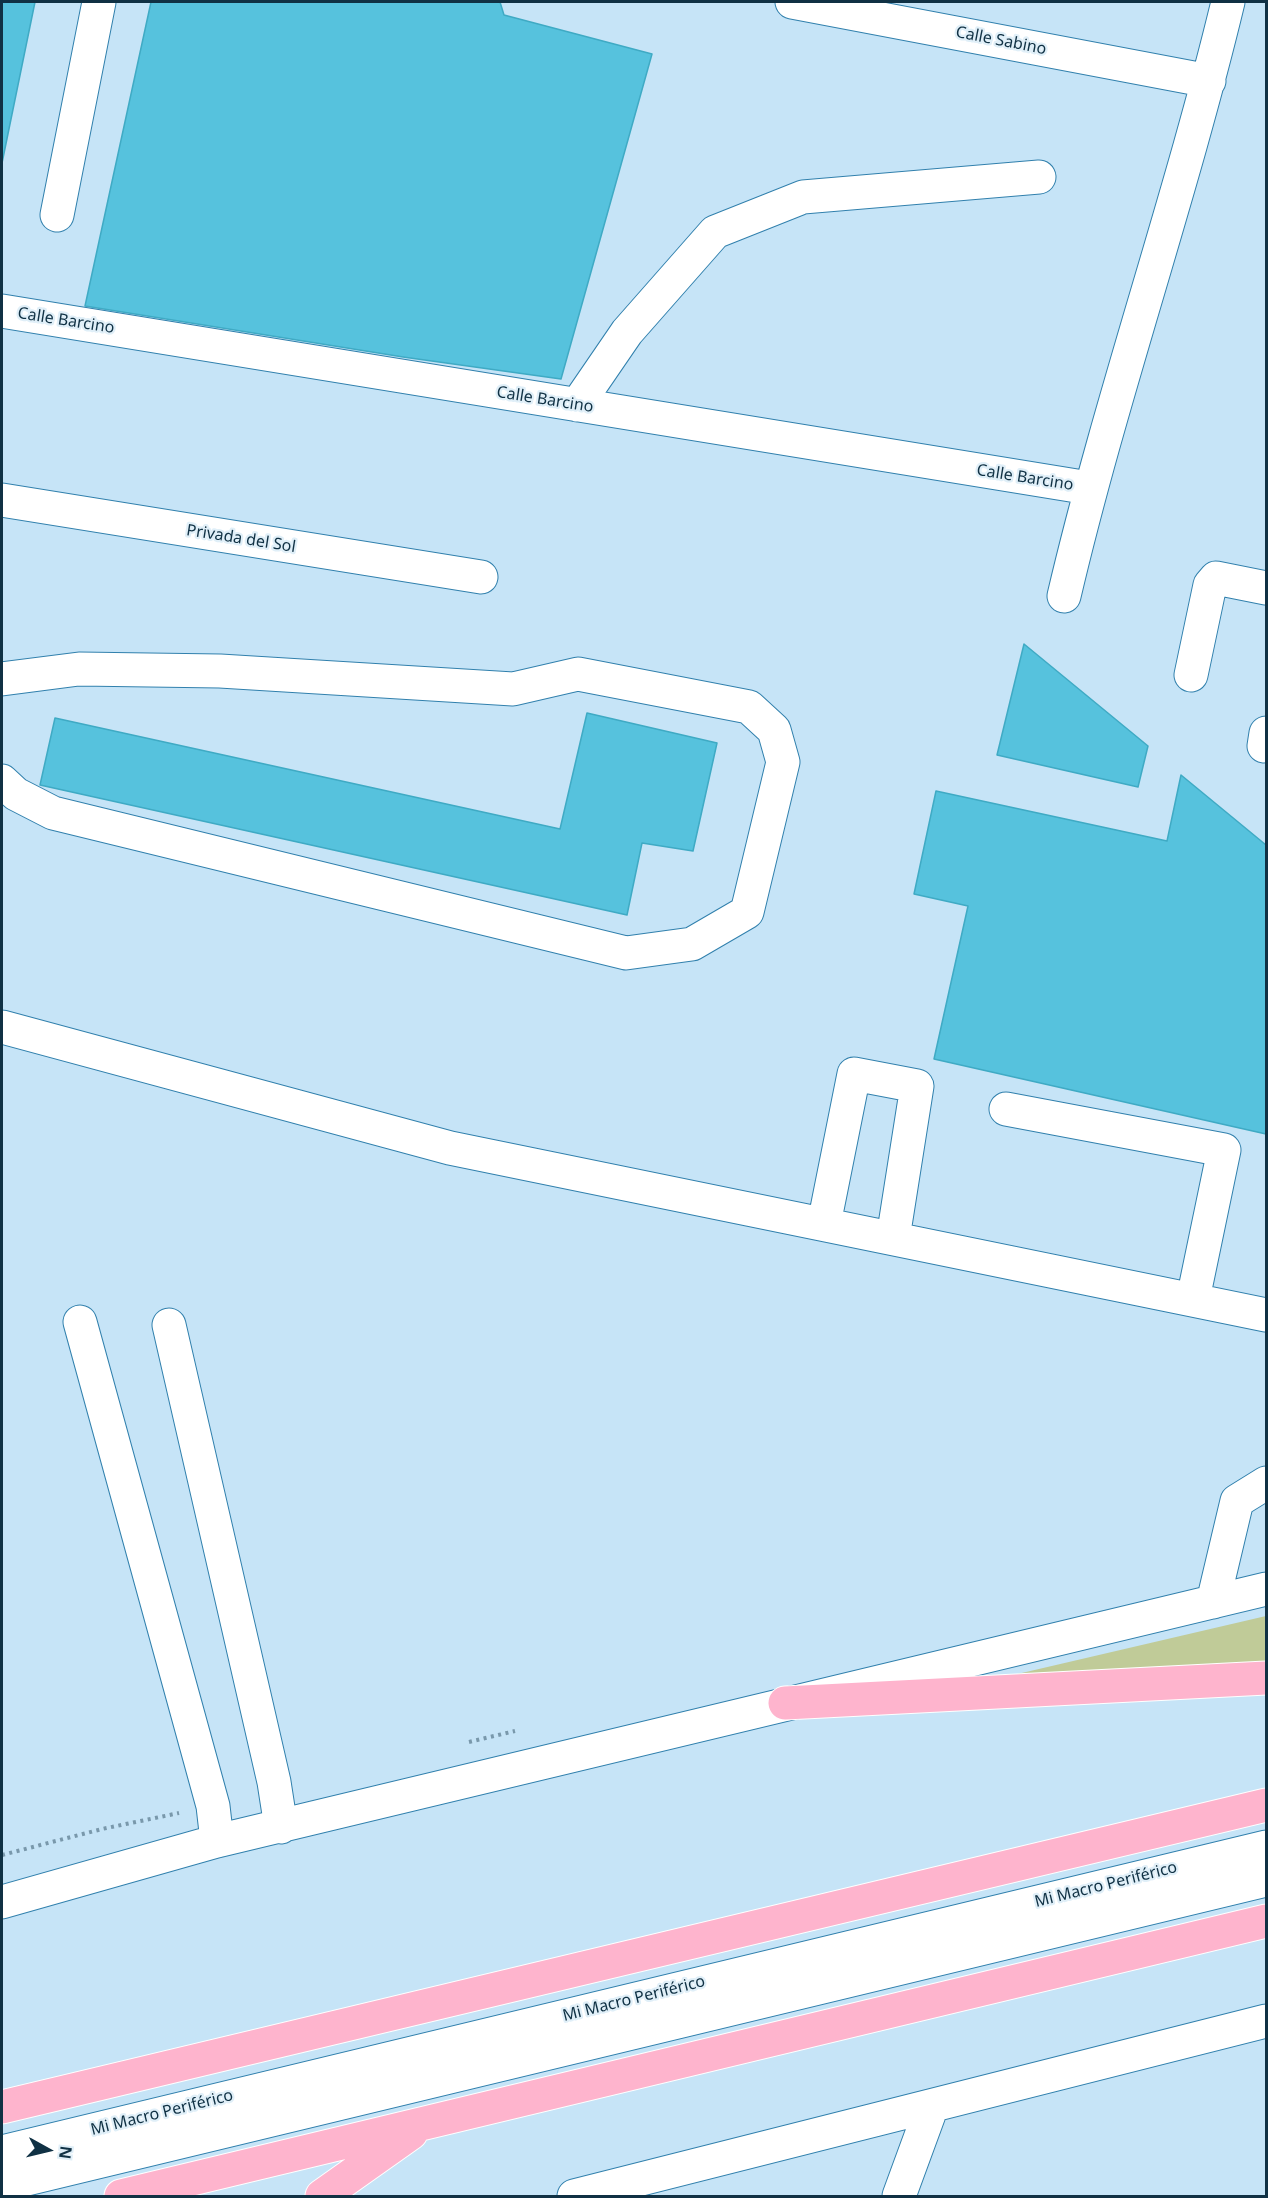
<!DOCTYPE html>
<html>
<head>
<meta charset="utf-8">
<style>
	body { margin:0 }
	#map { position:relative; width:1268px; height:2198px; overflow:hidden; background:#c6e4f7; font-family:"Noto Sans",sans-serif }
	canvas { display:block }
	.frame { position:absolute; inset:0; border:3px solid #103144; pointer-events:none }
	.north { position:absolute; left:18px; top:2120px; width:60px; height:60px; -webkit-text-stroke:4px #e0eff8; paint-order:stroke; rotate:98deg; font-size:16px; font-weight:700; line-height:24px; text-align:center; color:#103144 }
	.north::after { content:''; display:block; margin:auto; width:21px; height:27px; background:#103144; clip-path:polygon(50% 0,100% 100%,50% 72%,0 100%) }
</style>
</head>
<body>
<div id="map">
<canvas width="1268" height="2198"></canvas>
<div class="frame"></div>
<div class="north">N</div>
</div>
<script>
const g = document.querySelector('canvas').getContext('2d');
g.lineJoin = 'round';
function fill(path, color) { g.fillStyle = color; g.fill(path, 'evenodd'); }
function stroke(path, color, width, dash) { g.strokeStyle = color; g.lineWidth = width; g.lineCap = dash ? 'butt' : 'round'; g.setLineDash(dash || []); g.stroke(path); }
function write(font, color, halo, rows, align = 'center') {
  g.font = font + ' "Noto Sans",sans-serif'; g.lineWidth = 4.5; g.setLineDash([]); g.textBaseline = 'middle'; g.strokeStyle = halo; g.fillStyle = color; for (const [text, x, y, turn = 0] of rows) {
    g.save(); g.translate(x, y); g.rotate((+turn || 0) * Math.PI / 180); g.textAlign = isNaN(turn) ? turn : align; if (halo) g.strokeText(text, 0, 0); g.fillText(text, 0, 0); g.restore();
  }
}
fill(new Path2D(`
	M1266 1616V1664L996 1679Z`), '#c0cb98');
const building = new Path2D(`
	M2 2H35L2 163Z
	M151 2H500L504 15 652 54 561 379 403 357 85 306Z
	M1024 644 1148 746 1138 787 997 755Z
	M587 713 717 743 693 851 642 843 627 915 40 785 55 718 560 829Z
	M1181 775 1266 845V1134L934 1059 968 906 914 894 936 791 1167 841Z`);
fill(building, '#56c2dd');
stroke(building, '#3faac4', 1.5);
const minor = new Path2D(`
	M792 2 1209 81
	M57 215 99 2
	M2 311 1089 488
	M577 405 627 332 715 232 803 197 1039 177
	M2 500 481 577
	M1064 596C1111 396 1180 201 1228 2
	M1191 675 1210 585 1216 578 1266 588
	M2 679 79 669 220 671 513 689 578 674 749 707 774 730 783 762 747 912 692 944 626 953 53 813 16 794 2 781
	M1264 746 1266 733
	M2 1027 450 1148 1266 1315
	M1006 1109 1224 1150 1193 1299
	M824 1224 854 1074 917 1086 893 1238
	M80 1322 213 1806 217 1841
	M169 1325 274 1782 281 1827
	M1213 1602 1237 1501 1266 1483
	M2 1902 217 1841 1266 1589
	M2 2152 1266 1847
	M2 2185 1266 1880
	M574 2196 1266 2021
	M899 2196 932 2106`);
const highway = new Path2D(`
	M785 1703 1266 1678
	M2 2107 1266 1805
	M121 2196 1266 1921
	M322 2196 411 2133`);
stroke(minor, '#3180ad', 35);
stroke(highway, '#fff', 35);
stroke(new Path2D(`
	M469 1742 515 1731
	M2 1855 102 1829 179 1813`), '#7998ab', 4, [3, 4.5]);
stroke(minor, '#fff', 33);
stroke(highway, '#feb4cd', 33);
write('16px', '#103144', '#e0eff8', [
	["Calle Sabino",1001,41,11],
	["Calle Barcino",66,321,9],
	["Calle Barcino",545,400,9],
	["Calle Barcino",1025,478,9],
	["Privada del Sol",241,539,9],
	["Mi Macro Periférico",1106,1885,-14],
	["Mi Macro Periférico",634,1999,-14],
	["Mi Macro Periférico",162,2113,-14]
]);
</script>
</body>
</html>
